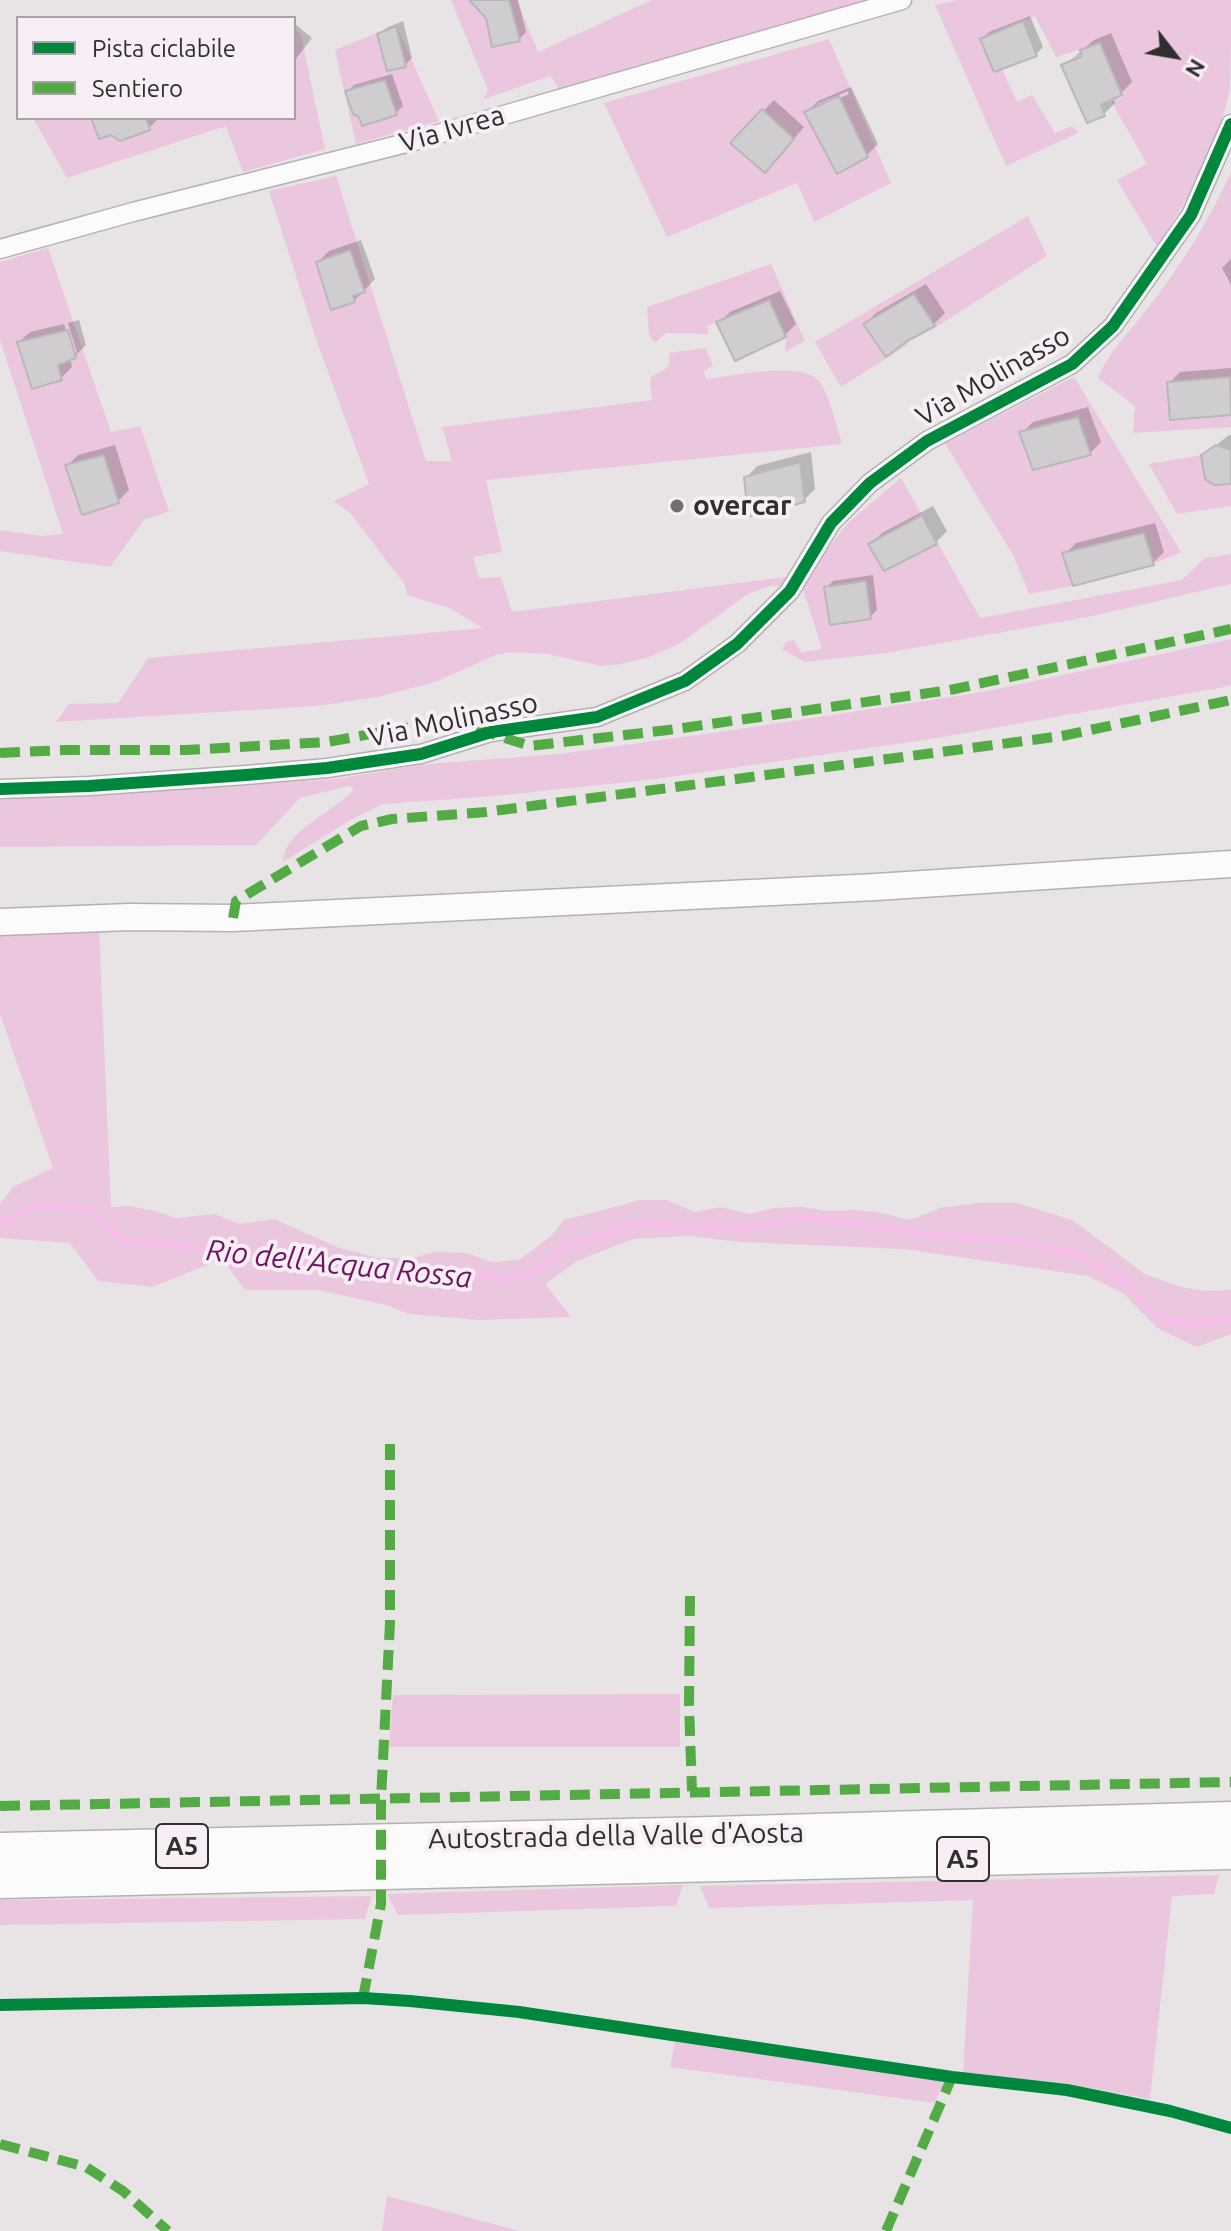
<!DOCTYPE html>
<html>
<head>
<meta charset="utf-8">
<style>
	body { margin:0 }
	#map { position:relative; width:1231px; height:2231px; overflow:hidden; background:#e8e4e6; font-family:Ubuntu,sans-serif }
	canvas { display:block }
	.legend { position:absolute; left:16px; top:16px; width:280px; height:104px; box-sizing:border-box; background:#f7eff5; border:2px solid #a8a2a6; margin:0; padding:10px 14px; list-style:none; font-size:24px; color:#312e30 }
	.legend li { display:flex; align-items:center; gap:16px; height:40px }
	.legend b { width:40px; border:2px solid #a8a2a6 }
	.north { position:absolute; left:1135px; top:16px; width:80px; height:80px; -webkit-text-stroke:6px #f7eff5; paint-order:stroke; rotate:121deg; font-size:22px; font-weight:700; line-height:32px; text-align:center; color:#312e30 }
	.north::after { content:''; display:block; margin:auto; width:28px; height:36px; background:#312e30; clip-path:polygon(50% 0,100% 100%,50% 72%,0 100%) }
</style>
</head>
<body>
<div id="map">
<canvas width="1231" height="2231"></canvas>
<ul class="legend">
<li><b style="height:10px;background:#00873e"></b>Pista ciclabile</li>
<li><b style="height:10px;background:#54ab45"></b>Sentiero</li>
</ul>
<div class="north">N</div>
</div>
<script>
const g = document.querySelector('canvas').getContext('2d');
g.lineJoin = 'round';
function fill(path, color) { g.fillStyle = color; g.fill(path, 'evenodd'); }
function stroke(path, color, width, dash) { g.strokeStyle = color; g.lineWidth = width; g.lineCap = dash ? 'butt' : 'round'; g.setLineDash(dash || []); g.stroke(path); }
function write(font, color, halo, rows, align = 'center') {
  g.font = font + ' Ubuntu,sans-serif'; g.lineWidth = 8; g.setLineDash([]); g.textBaseline = 'middle'; g.strokeStyle = halo; g.fillStyle = color; for (const [text, x, y, turn = 0] of rows) {
    g.save(); g.translate(x, y); g.rotate((+turn || 0) * Math.PI / 180); g.textAlign = isNaN(turn) ? turn : align; if (halo) g.strokeText(text, 0, 0); g.fillText(text, 0, 0); g.restore();
  }
}
fill(new Path2D(`
	M451 0H517L538 52 652 0H877L560 90 551 76 484 99 488 90Z
	M958 0H1231C1231 28 1231 59 1230 86 1221 145 1188 198 1157 247L1117 180 1147 164 1111 101 1123 98 1101 43 1056 57 1035 16 980 39 994 71 1002 69 1017 102 1032 95 1055 133 1072 126 1078 133 1006 166 935 5Z
	M396 25 439 121 356 144 335 50Z
	M294 27 301 35 325 149 243 172 226 126 67 178 33 118H294Z
	M829 39 891 183 814 222 797 183 667 237 604 103Z
	M1231 172V427L1133 433 1135 406 1098 378C1110 349 1133 328 1152 303 1183 262 1210 219 1231 172Z
	M336 176 426 461H452L442 427 652 400 650 378 669 366V353L705 348 713 366 703 371 707 379C732 376 799 361 818 380 829 391 837 428 842 444L486 480 502 552 473 557 479 578 501 577 512 612 786 577 785 586H769L748 594 679 644 647 658 621 664 602 666 548 654 515 652 498 654 435 682 378 697 317 706 56 722 69 704 118 703 148 658 483 628 449 608 407 595 405 585 351 514 334 501 369 484 316 339 269 191Z
	M1028 216 1047 256 936 327 908 342 906 346 841 387 815 342Z
	M48 248 111 432 140 426 169 511 144 520 110 567 0 551V530L42 536 63 534 0 340V262Z
	M771 264 805 341 785 352 786 337 768 300 707 326 709 334 666 333 654 343 649 334 647 307Z
	M1074 377 1181 552C1133 574 1081 585 1029 594L1014 557 945 443Z
	M1201 455 1205 479 1214 485 1231 484V506L1177 514 1149 464Z
	M901 478 980 618 1182 580 1205 558 1231 554V584L1093 616 885 653 805 662 782 649 786 642 794 640 801 653 822 649 801 583 848 523Z
	M1231 639V685L1219 688 931 739 656 779 496 796 383 804 354 818 283 862C284 830 338 810 354 789L349 786 300 798 256 845 0 847V800L334 779 428 764 559 754 727 731 983 692Z
	M99 929 111 1207 128 1206 156 1211 176 1218 215 1214 239 1224 274 1219 337 1247 378 1258H411L435 1252 466 1253 492 1262 519 1260 550 1237 564 1220 640 1200H667L695 1212 720 1207 751 1214 774 1208 803 1207 827 1211 853 1210 878 1212 910 1220 940 1208 977 1203H1017L1072 1220 1145 1274 1180 1287 1206 1291 1231 1290V1334L1197 1347 1157 1328 1123 1293 1088 1276 904 1249 741 1242 689 1236 633 1239 577 1261 545 1284 571 1317 479 1320 409 1314 386 1305 319 1290H245L222 1259 152 1287 98 1281 70 1243 0 1238V1204L13 1187 53 1168 0 1014V931Z
	M680 1694V1747H389L393 1695Z
	M1219 1875 1214 1894 1172 1896 1150 2099 1064 2083 963 2073 973 1900 709 1908 700 1886Z
	M683 1885 676 1906 398 1915 387 1894Z
	M372 1896 365 1919 0 1925V1900Z
	M675 2042 945 2080 935 2103 670 2067Z
	M387 2196 520 2231H382Z`), '#eac6df');
fill(new Path2D(`
	M479 0H518L526 32 519 39 488 17Z
	M1030 16 1043 47 1036 54 982 39 989 32Z
	M403 21 412 58 405 65 379 35 386 28Z
	M294 23 312 38 295 60 294 76Z
	M1111 33 1132 82 1121 93 1113 97 1115 103 1104 114 1088 120 1064 66 1094 40ZM1091 50 1074 62V58Z
	M392 74 403 106 396 113 347 92 354 85Z
	M851 87 878 144 867 155 807 112 818 101ZM848 91 849 94 817 108V104Z
	M774 100 804 127 776 159 733 142Z
	M93 118H159L149 128Z
	M361 240 375 279 354 301 318 262 329 251Z
	M1231 259V285L1222 268Z
	M926 284 945 313 934 324 906 340 865 324 876 313Z
	M780 291 796 324 785 335 719 323 730 312Z
	M79 320 86 345 75 356 70 358 72 367 61 378 19 342 30 332 64 324 73 353H77L68 323Z
	M1231 368V413L1172 418 1169 383 1180 372Z
	M1088 407 1101 442 1090 453 1035 468 1022 433 1033 422Z
	M1229 435H1231V481L1203 456Z
	M115 445 129 490 118 501 83 512 67 466 78 455Z
	M811 452 815 489 804 500 746 478 757 466Z
	M933 506 947 531 936 542 884 568 871 544 882 533Z
	M1155 523 1164 552 1153 563 1065 554 1076 543Z
	M873 575 877 610 870 617 826 588 833 581Z`), '#0003');
stroke(new Path2D(`
	M0 1223 38 1205 70 1206 92 1210 121 1240 304 1259 427 1280 488 1277 510 1280 539 1269 565 1247 638 1223 682 1228 718 1227 742 1229 779 1224 797 1216 931 1235 1015 1240 1076 1254 1121 1279 1135 1290 1142 1302 1164 1319 1191 1324 1231 1319`), '#f8bde8', 6);
const building = new Path2D(`
	M469 0H509L520 41 492 47 486 18Z
	M1023 21 1037 56 994 72 980 39Z
	M396 26 406 67 387 71 377 34Z
	M1100 43 1122 95 1101 105 1105 116 1087 123 1061 65 1082 56 1080 50Z
	M385 80 397 115 362 126 359 117 353 114 345 91Z
	M839 96 868 157 837 174 804 112Z
	M762 109 794 139 765 173 730 143Z
	M91 118H146L150 130 120 141 111 135 99 139Z
	M350 250 365 292 353 296 355 302 331 310 316 262Z
	M914 294 935 326 907 341 886 357 863 324Z
	M769 300 786 337 735 361 716 322Z
	M68 330 76 358 58 365 62 380 32 389 17 342Z
	M1230 377 1231 415 1170 420 1167 382Z
	M1078 417 1091 455 1033 470 1019 432Z
	M1216 445 1231 450V484L1214 485 1205 479 1201 455Z
	M104 455 119 503 82 515 65 465Z
	M800 462 805 502 748 517 744 477Z
	M922 515 937 544 884 571 868 544Z
	M1144 533 1154 565 1073 586 1062 553Z
	M866 581 871 619 830 625 824 587Z`);
fill(building, '#cfcdcf');
stroke(building, '#bab7b9', 2);
const minor = new Path2D(`
	M0 249 133 212 414 141 902 0
	M0 789 89 786 246 775 327 768 421 754 491 732 597 717 685 681 737 644 790 591 831 523 870 483 927 441 1072 364 1113 326 1191 215 1231 124`);
const secondary = new Path2D(`
	M0 922 130 917 233 918 876 887 1231 864`);
const motorway = new Path2D(`
	M0 1850 713 1834 1231 1819
	M0 1881 1231 1852`);
stroke(minor, '#b4b1b3', 21);
stroke(secondary, '#b4b1b3', 29);
stroke(motorway, '#b4b1b3', 37);
stroke(minor, '#fcfbfb', 18);
stroke(secondary, '#fcfbfb', 26);
stroke(motorway, '#fcfbfb', 34);
stroke(new Path2D(`
	M0 753 65 750H186L327 742 449 720 530 746 668 730 950 690 1231 629
	M233 918 236 901 361 826 392 819 486 812 1062 736 1231 700
	M690 1596 689 1705 692 1791
	M0 1806 1231 1782
	M363 1998 381 1904V1799L390 1623V1444
	M0 2144 86 2167 123 2191 168 2231
	M886 2231 952 2077`), '#54ab45', 10, [20, 10]);
stroke(new Path2D(`
	M0 789 89 786 246 775 327 768 421 754 491 732 597 717 685 681 737 644 790 591 831 523 870 483 927 441 1072 364 1113 326 1191 215 1231 124
	M0 2005 363 1998 410 2001 519 2012 952 2077 1067 2090 1170 2111 1231 2128`), '#00873e', 12);
for (const [x, y, r, color] of [
	[677,506,8,"#716e70"]
]) { const dot = new Path2D(); dot.arc(x, y, r, 0, 2 * Math.PI); g.fillStyle = color; g.fill(dot); stroke(dot, '#f7eff5', 3); }
for (const [x, y, w] of [
	[182,1846,52],
	[963,1859,52]
]) { const box = new Path2D(); box.roundRect(x - w / 2, y - 22, w, 44, 6); g.fillStyle = '#f7eff5'; g.fill(box); stroke(box, '#312e30', 2); }
write('bold 26px', '#312e30', null, [
	["A5",182,1846],
	["A5",963,1859]
]);
write('28px', '#312e30', '#f7eff5', [
	["Via Ivrea",452,129,-16],
	["Via Molinasso",993,376,-30],
	["Via Molinasso",453,720,-12],
	["Autostrada della Valle d'Aosta",616,1836,-1]
]);
write('bold 28px', '#312e30', '#f7eff5', [
	["overcar",693,506]
], 'left');
write('italic 30px', '#721361', '#f7eff5', [
	["Rio dell'Acqua Rossa",339,1264,6]
]);
</script>
</body>
</html>
